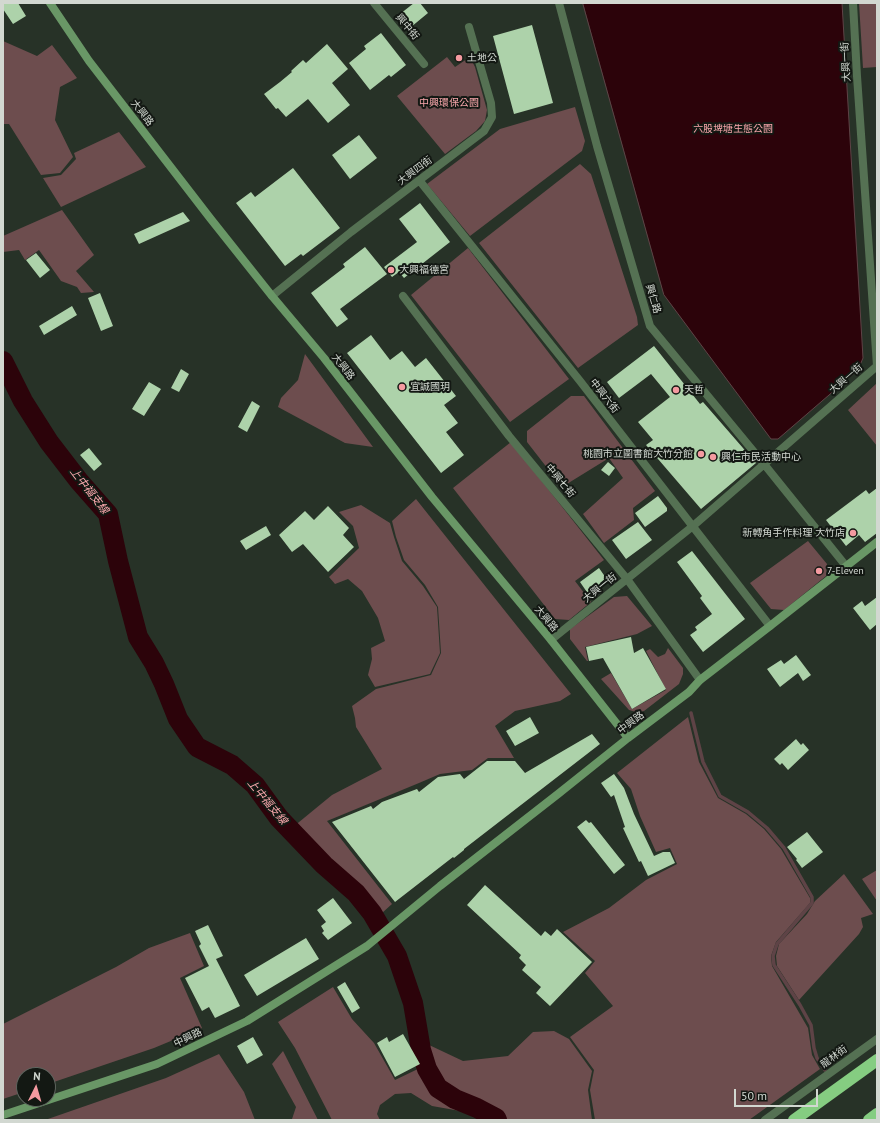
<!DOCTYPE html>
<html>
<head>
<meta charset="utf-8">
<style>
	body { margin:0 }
	#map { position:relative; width:880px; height:1123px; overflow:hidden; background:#273227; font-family:"PT Sans",sans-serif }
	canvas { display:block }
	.frame { position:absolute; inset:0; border:4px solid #d2d8d1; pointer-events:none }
	.north { position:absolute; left:16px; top:1067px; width:40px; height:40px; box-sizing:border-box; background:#131813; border:1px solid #5f655f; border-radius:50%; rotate:5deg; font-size:11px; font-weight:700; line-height:16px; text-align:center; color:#d2d8d1 }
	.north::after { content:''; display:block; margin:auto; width:14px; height:18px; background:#f49aa0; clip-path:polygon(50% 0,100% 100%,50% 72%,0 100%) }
	.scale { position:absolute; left:734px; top:1089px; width:84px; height:18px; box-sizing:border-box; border:2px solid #d2d8d1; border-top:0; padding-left:5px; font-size:12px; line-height:14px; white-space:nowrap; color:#d2d8d1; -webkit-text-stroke:3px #131813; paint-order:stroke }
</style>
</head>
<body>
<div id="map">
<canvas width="880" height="1123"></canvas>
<div class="frame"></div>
<div class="north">N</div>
<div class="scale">50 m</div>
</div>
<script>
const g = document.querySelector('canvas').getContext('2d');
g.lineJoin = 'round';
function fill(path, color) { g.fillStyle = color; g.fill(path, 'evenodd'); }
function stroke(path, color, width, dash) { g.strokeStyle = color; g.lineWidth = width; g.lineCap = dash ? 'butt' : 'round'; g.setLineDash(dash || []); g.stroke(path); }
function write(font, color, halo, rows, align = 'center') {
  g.font = font + ' "PT Sans","Noto Sans TC",sans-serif'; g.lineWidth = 4; g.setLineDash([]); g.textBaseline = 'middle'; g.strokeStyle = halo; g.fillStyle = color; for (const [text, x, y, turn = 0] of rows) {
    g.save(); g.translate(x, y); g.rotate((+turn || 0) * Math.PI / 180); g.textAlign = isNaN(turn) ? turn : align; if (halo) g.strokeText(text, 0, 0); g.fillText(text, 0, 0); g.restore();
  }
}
fill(new Path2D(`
	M859 3H877V67L863 68Z
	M3 41 37 56 52 45 77 78 60 87 55 120 73 157 60 173 41 175 9 124H3Z
	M447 57 455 67 470 57 475 67 487 110 485 121 476 131 445 154 397 96Z
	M575 107 585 141 582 151 470 236 427 184 500 129Z
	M119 132 146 167 61 207 43 178 61 175 76 159 74 153Z
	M580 164 591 174 637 317 638 325 578 368 479 243Z
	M62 210 94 255 76 271 94 292 81 293 77 287 61 281 39 250 25 260 19 250 3 252V236Z
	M468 248 569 379 510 422 411 295Z
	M305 354 373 447 345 443 278 407 281 398 298 380Z
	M877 383V446L848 410Z
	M571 396H584L655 491 633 508 634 520 604 543 583 514 623 478 609 458 562 487 527 442V431Z
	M511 442 604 560 575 581 591 602 569 620 555 619 453 488Z
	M416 499 571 694 560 701 515 711 495 726 514 758H488L472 770 440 774 419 783 327 821 392 904 382 913 377 905 341 872 311 846 293 827 332 795 382 769 356 727 355 718 352 706 376 689 431 675 441 653 438 607 425 585 404 560 396 537 392 521Z
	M361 505 390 523 394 537 402 561 423 586 437 607 440 653 430 674 375 687 368 675 372 659 371 648 385 641 378 618 362 591 348 579 335 584 329 577 359 548 353 526 339 512Z
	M808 541 827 564 826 576 784 610 771 609 750 583Z
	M627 596 652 626 637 634 585 647 588 661H587L570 639V629L614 597Z
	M668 648 683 668V674L679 684 644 711 636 712 629 710 601 679 611 673 632 709 666 690 646 651 650 649 658 657 665 654Z
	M688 717 699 762 718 798 746 814 764 829 781 849 810 898V903L776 942 771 956 772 966 808 1028 812 1055 820 1069 749 1120H595L590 1090 594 1070 570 1037 613 1006 585 973 595 961 563 932 609 908 646 880 677 864 670 848 656 852 640 816 631 789 617 773Z
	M877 870V901L862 879Z
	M844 874 873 914 861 918 863 927 859 934 799 1000 777 966 776 956 779 944 807 914 815 901Z
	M190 933 204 966 180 978 202 1028 154 1048 48 1084V1075H24V1092L3 1099V1024L116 967 149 948Z
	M333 987 352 1019 374 1043 395 1080 422 1067 434 1089 445 1099 493 1120H487L466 1112 432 1106 411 1093 395 1094 380 1105 377 1114 380 1120H332L295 1048 278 1022Z
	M554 1031 569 1039 592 1071 588 1090 592 1120H506L501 1114C490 1108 446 1091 440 1082 432 1071 430 1057 427 1044L463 1061 508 1056 533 1032Z
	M283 1051 318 1120H292V1119L296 1107 272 1064Z
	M219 1054 244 1092 255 1120H45L166 1078Z`), '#6d4d4e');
const water = new Path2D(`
	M583 3H842L863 358 858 370 778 439H771L664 295Z`);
fill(water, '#2c030a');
stroke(water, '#5e4346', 1);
stroke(new Path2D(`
	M691 713 703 762 720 796 748 812 767 828 784 848 812 897V903L777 944 773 956 774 965 800 1005 811 1025 814 1048 817 1058 825 1070`), '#5e4346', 3.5);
stroke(new Path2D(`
	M3 361 23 401 49 442 79 481 108 514 118 561 138 637 154 663 164 684 178 719 197 747 232 765 255 785 279 818 324 865 356 893 372 913 397 956 413 1003 421 1050 427 1069 438 1088 455 1099 477 1108 496 1118 497 1120`), '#2c030a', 20);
fill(new Path2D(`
	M3 3H18L26 16 13 24 3 9Z
	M414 3H420L428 13 411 27 400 14Z
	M532 25 553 103 514 114 493 36Z
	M381 33 406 65 391 77 389 75 370 90 349 63 366 49 364 46Z
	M327 44 348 69 332 83 350 105 328 123 308 99 286 117 278 108 276 109 264 94 280 82 292 72 291 71 303 60 306 63Z
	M359 135 377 158 350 179 332 155Z
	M293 168 340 228 303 256 301 254 285 266 236 203 251 192 255 197Z
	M420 203 450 242 404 278 399 272 392 277 384 267 417 242 399 219Z
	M183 212 190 221 139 244 134 234Z
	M365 247 387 274 340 309 348 319 337 327 311 293 345 267 343 264Z
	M36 253 50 270 40 278 26 260Z
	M100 293 113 326 101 331 88 298Z
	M72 306 77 315 44 335 39 326Z
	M371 335 390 360 402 351 415 367 426 358 456 396 444 405 458 423 446 432 464 455 441 473 347 353Z
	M654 346 700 404 703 402 756 463 701 509 646 445 653 440 638 422 670 397 651 374 619 398 607 382Z
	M181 369 189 374 179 392 171 388Z
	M149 382 161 389 144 416 132 409Z
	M252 401 260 406 247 432 238 427Z
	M89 448 102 464 94 471 80 455Z
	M608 462 615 468 609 476 601 470Z
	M877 488V533L865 542 859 535 846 546 826 520 866 490 869 494Z
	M658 496 667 508V511L645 527 635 513Z
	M328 506 349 528 343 535 354 547 328 572 303 544 292 552 279 535 305 511 314 520Z
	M638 522 652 540 626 559 612 540Z
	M266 526 271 535 246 550 240 541Z
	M692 551 745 619 703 652 690 635 697 630 695 627 712 614 700 598 702 596 677 562Z
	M599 568 606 578 600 583 602 586 596 590 598 593 591 598 580 582Z
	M877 597V624L870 630 853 608 862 601 865 606Z
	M631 637 634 653 643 648 666 689 632 709 603 658 589 661 586 647Z
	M796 655 811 675 803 681 798 673 780 687 767 669 781 660 784 664Z
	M530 717 539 733 515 746 506 731Z
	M592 734 600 744 464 849V850L454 858 453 857 395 902 332 822 371 806 373 809 382 802 417 789 419 792 438 777 460 774 464 779 487 761H515L525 773Z
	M796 739 801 745 803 743 809 750 788 770 782 763 780 765 774 759Z
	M614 774 624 788 634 814 654 856 663 852H670L675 863 648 876 641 861 639 862 623 828 625 827 614 795 611 797 601 783Z
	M586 820 589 823 591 822 625 865 614 874 577 827Z
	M807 832 823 852 802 868 796 860 797 859 787 847Z
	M485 885 541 936 545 931 551 936 557 929 592 962 550 1006 536 993 541 987 522 970 526 965 519 958 521 955 467 905Z
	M333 898 352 923 328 940 322 933 324 931 321 926 326 922 317 910Z
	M208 925 223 956 216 959 240 1006 215 1018 209 1007 202 1011 185 978 209 966 199 946 201 944 195 931Z
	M306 938 319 959 257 996 244 975Z
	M345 982 360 1008 352 1013 337 987Z
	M403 1034 420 1064 395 1077 377 1043 387 1037 389 1042Z
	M253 1037 263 1055 247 1064 237 1046Z`), '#add2aa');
stroke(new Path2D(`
	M374 3 424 64
	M559 3 597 146 650 326 764 464 846 566
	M419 180 580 381 770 626
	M272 296 351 232 484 131 492 117 491 103 469 27
	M403 296 509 436 627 579 700 680
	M551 640 693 526 877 366 857 76 853 3
	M765 1120 877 1039`), '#557153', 8);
stroke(new Path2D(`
	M50 3 89 61 210 218 272 296 324 358 432 497 551 640 628 738
	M3 1115 157 1064 247 1021 367 946 440 886 558 794 628 738 689 692 700 680 770 626 877 542`), '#699766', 8);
stroke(new Path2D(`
	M794 1120 877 1060
	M869 1120 877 1114`), '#85cd81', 12);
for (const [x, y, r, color] of [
	[459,58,4,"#f49aa0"],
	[391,270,4,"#f49aa0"],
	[402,387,4,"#f49aa0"],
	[676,390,4,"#f49aa0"],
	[701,454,4,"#f49aa0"],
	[713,457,4,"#f49aa0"],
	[853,533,4,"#f49aa0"],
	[819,571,4,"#f49aa0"]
]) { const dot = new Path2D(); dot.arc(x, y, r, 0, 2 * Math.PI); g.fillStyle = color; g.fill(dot); stroke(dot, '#131813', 1.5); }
write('10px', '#d2d8d1', '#131813', [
	["興中街",407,27,50],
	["大興一街",846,62,-93],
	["大興路",142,113,52],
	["大興四街",415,171,-37],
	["興仁路",653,299,74],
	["大興路",343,367,52],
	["大興一街",846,379,-41],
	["中興六街",604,396,52],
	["中興七街",560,481,50],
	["大興一街",600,588,-39],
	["大興路",546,619,50],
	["中興路",631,723,-37],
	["中興路",188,1038,-26],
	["龍林街",834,1057,-36]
]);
write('10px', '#d2d8d1', '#131813', [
	["土地公",467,58],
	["大興福德宮",399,270],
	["宜誠國玥",410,387],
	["天哲",684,390],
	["桃園市立圖書館大竹分館",693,454,"right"],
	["興仁市民活動中心",721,457],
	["新轉角手作料理 大竹店",845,533,"right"],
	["7-Eleven",827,571]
], 'left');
write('10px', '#f9a7ac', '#131813', [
	["中興環保公園",449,103],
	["六股埤塘生態公園",733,129]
]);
write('italic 11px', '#fba9ae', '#131813', [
	["上中福支線",89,491,52],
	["上中福支線",267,802,50]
]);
</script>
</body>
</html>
